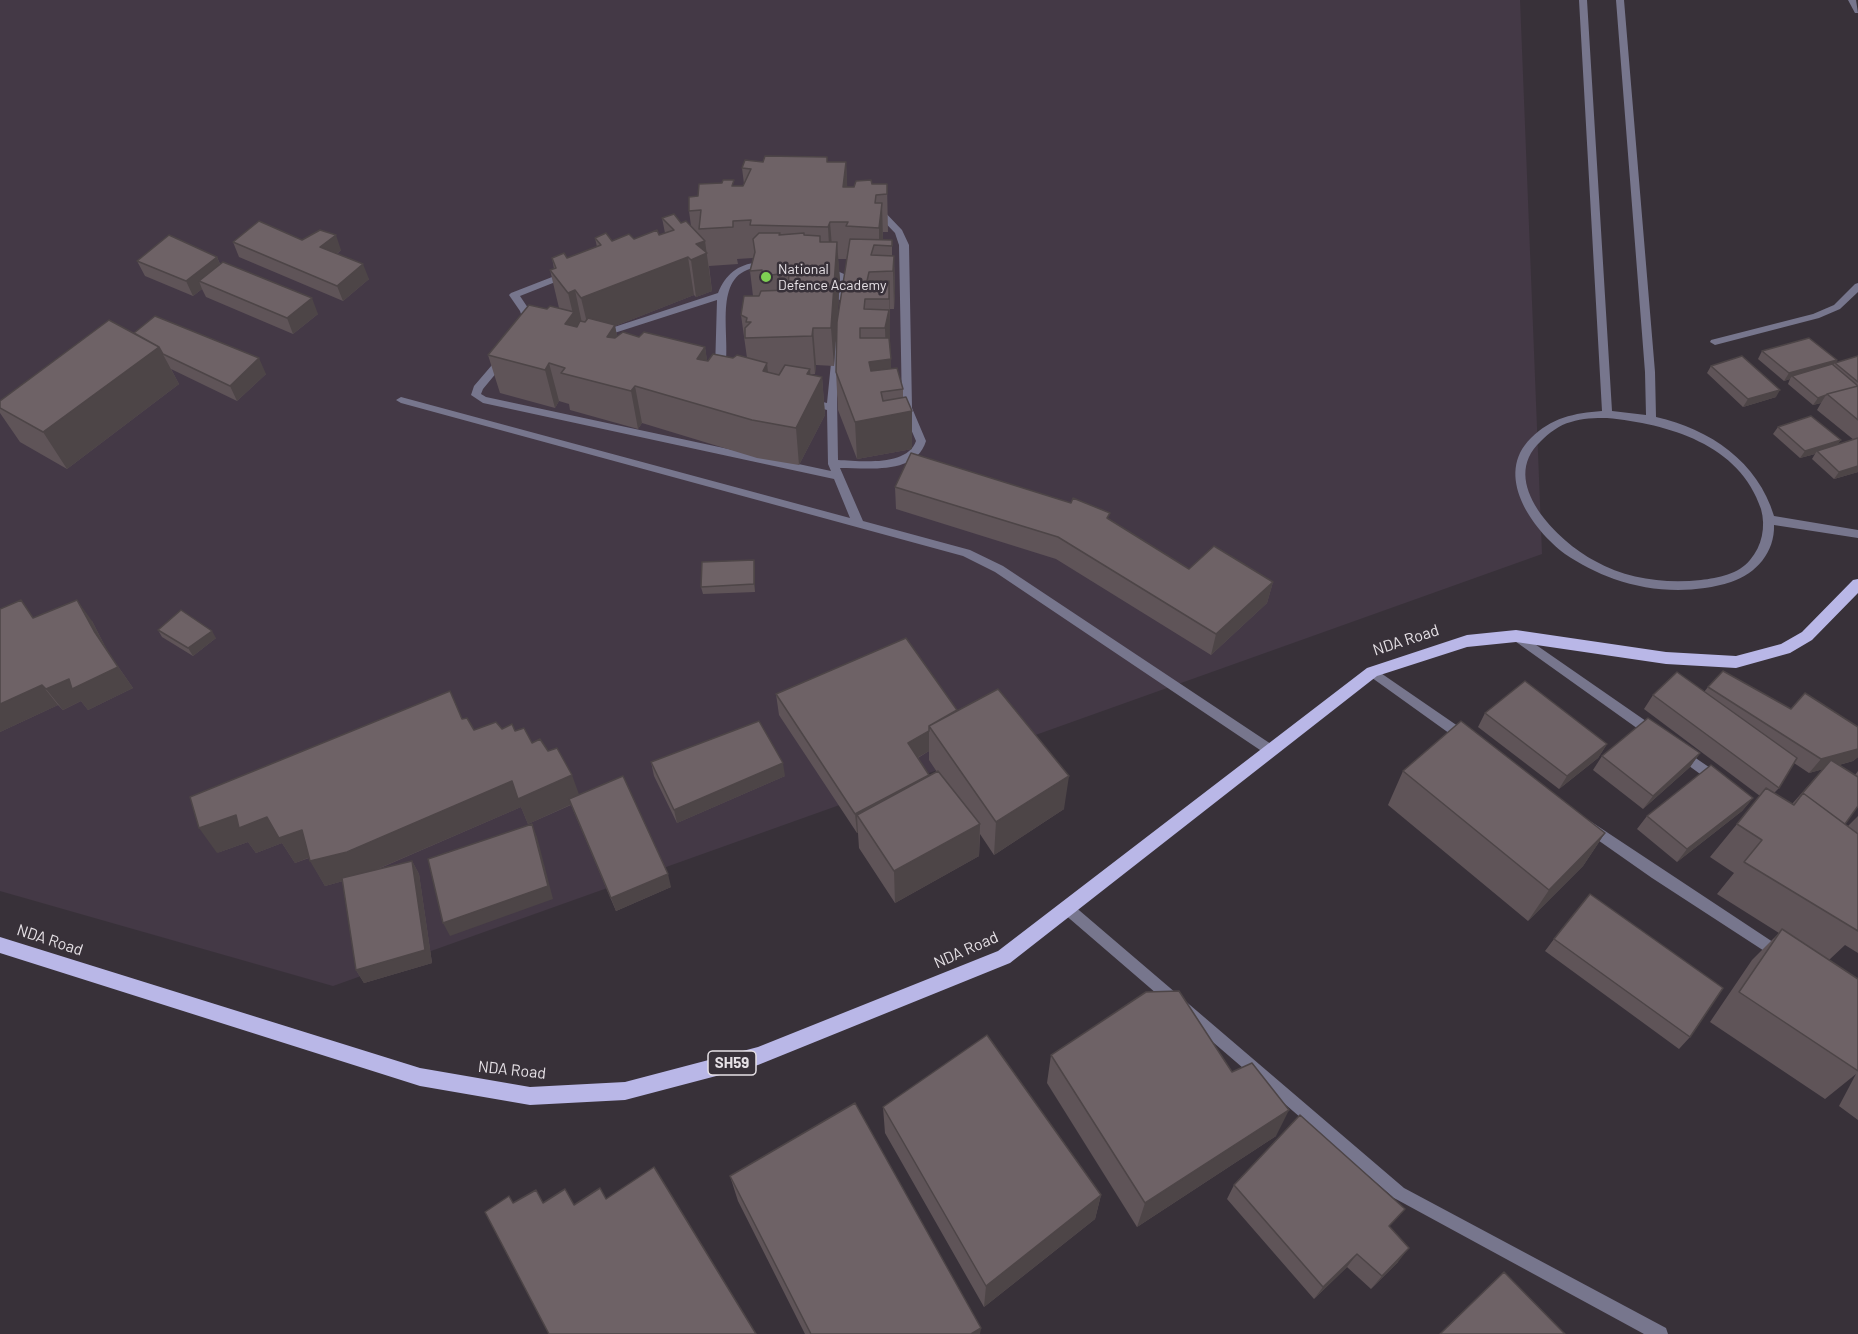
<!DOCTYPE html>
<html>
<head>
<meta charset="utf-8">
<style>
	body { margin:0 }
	canvas { display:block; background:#383139 }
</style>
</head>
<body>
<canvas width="1858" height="1334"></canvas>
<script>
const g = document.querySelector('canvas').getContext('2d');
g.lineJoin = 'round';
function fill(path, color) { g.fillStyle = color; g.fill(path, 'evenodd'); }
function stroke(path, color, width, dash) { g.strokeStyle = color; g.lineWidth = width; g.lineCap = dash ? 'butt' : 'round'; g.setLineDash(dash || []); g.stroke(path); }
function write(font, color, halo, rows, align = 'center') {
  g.font = font + ' Barlow,sans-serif'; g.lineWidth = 5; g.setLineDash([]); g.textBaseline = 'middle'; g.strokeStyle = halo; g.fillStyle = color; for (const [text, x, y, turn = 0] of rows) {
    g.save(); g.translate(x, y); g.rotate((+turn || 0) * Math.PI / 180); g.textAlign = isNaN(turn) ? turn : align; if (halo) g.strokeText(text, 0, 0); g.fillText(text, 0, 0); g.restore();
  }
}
fill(new Path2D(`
	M0 0H1520L1542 554 333 986 0 891Z`), '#443946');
fill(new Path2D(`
	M1579 0H1587L1612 411 1646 415 1645 372 1616 0H1624L1655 372 1656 417C1710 429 1758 462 1774 516L1858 530V538L1774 525C1775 552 1756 574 1731 582 1693 594 1651 592 1614 579 1597 573 1580 564 1565 554 1532 529 1493 475 1531 438 1551 418 1574 413 1602 411ZM1607 418C1668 424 1740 444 1761 509 1766 527 1762 546 1750 560 1739 574 1718 578 1701 580 1665 584 1627 579 1595 561 1559 542 1496 482 1541 441 1549 433 1559 425 1571 422 1582 418 1595 418 1607 418Z
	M1372 667 1468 733 1470 737 1468 741H1460L1368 675 1366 672 1368 669Z
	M1590 821 1785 950 1787 954 1785 958 1780 960 1775 958 1652 878 1585 831 1583 827 1585 823Z`), '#77768d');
fill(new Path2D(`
	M1848 0H1856L1858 13H1855Z
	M877 206 880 207 902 230 909 245 912 408 926 441C916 475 868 468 840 468L863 521 970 550 1003 566 1274 746 1276 750 1274 754 1270 755 1266 754 995 572 963 556 401 403 396 400 401 397 850 518 834 479 483 403 471 395 474 386 498 358 502 357 507 360 483 389 481 394 486 397 831 471 828 464 827 410 806 404 805 402 810 399 827 403 833 343 838 340 843 343 837 398 838 460C860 461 907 467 916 441L902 408 899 245 895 233 872 209Z
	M758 262H767L772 265 770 267C763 269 754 267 747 270 712 284 733 345 724 372L720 373 715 370 717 300 605 336H599L597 334 599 332 718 293C726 274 737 265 758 262Z
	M826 266 844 274 849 288 846 301 843 302 838 299 839 288 835 276 821 269Z
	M565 272 570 275 568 277 520 296 530 311 533 324 528 327 525 326 520 311 509 295 511 293Z
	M1858 283V292L1840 309 1819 318 1715 345 1710 342 1711 340 1813 314 1834 305 1855 284Z
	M1516 631 1656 728 1658 732 1656 736H1648L1512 639 1510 636 1512 633Z
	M1681 748 1719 774 1721 778 1719 782 1715 783 1711 782 1677 757 1675 753 1677 749Z
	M1068 903 1073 905 1404 1188 1666 1328 1668 1334H1644L1394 1198 1063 913 1061 909 1063 905Z`), '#77768d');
fill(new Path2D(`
	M1858 579V593L1812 640 1790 653 1736 668 1666 664 1516 642 1467 647 1377 676 1010 963 758 1065 625 1100 530 1105 420 1086 0 953V937L420 1068 530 1087 625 1082 758 1047 998 951 1367 668 1467 635 1516 630 1666 652 1736 656 1781 644 1802 632 1853 580Z`), '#b9b7e7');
fill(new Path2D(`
	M763 162H846L847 187H854L872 184H887L888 232H883V240H892V256H894L895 293 894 309H890L889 337 891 369 903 389V397L912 449 857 459 838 410 836 372 847 259H838L840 280 834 366 816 365 815 374H810L822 377 825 415 799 465 757 458 642 423 638 429 570 410 569 404 559 401 555 408 500 393 488 355 547 309 559 308 550 270 554 269 552 258H567L597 247 595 238 612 241 634 239 659 235 665 233 662 218 691 226 689 211 698 196 735 186H743L744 184 742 168ZM753 258 750 271 753 296 741 315 747 358 707 361 705 347 639 337 617 336 615 326 694 295 696 297 712 291 709 266 738 264 737 259Z
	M302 240 341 250 337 254 369 279 343 301 239 257 233 242Z
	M217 257 220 264 318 314 293 334 206 297 202 289 193 296 145 276 137 261Z
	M134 333 266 374 237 401 171 369 179 384 67 469 20 442 0 413V401Z
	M1762 351 1837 360 1836 363 1858 356V472L1834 479 1812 459 1815 454 1800 458 1773 434 1778 427 1838 444 1854 440 1817 410 1821 403 1813 405 1788 384 1790 379 1784 381 1758 359Z
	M1711 366 1776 397 1743 407 1707 373Z
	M895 487 1109 519 1189 569 1273 582 1267 603 1211 655 1056 559 896 509Z
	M755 568V592L703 594 701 587Z
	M0 609 34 618 92 621 108 652 133 688 88 710 81 701 63 710 58 705 0 732Z
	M158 630 216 638 193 656 162 637Z
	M1708 687 1857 727 1858 726V757L1853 761 1839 765 1855 775 1858 771V806L1845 824 1848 826 1858 816V953L1845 945 1829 960 1858 979V1120L1839 1106 1856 1074 1825 1099 1710 1022 1752 960 1779 933 1717 894 1734 873 1710 857 1760 796 1644 709 1653 695 1704 692ZM1794 763 1809 773 1823 769 1792 804 1774 793 1779 788Z
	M776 694 957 710 1064 809 994 855 980 834 979 856 895 903 859 848 858 833H857L779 715ZM929 751V760L937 772 929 776 918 758Z
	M1485 713 1607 744 1598 758 1559 789 1478 727Z
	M462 719 474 730 502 729 515 731 532 743 579 795 671 887 616 911 571 805 528 824 521 807 378 869 412 861 419 874 432 963 364 983 356 970 343 881 325 886 309 858 295 863 282 843 256 853 248 842 217 853Z
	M1700 753 1690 767 1643 809 1593 770 1602 756Z
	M651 762 785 776 677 823 654 776Z
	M1403 771 1605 833 1583 866 1528 921 1388 805Z
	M1753 798 1742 811 1677 862 1637 829 1647 816Z
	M1554 939 1690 1037 1679 1049 1545 951Z
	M1051 1055 1232 1072 1276 1136 1137 1227 1047 1083Z
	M883 1107 1101 1195 1095 1219 984 1307 885 1133Z
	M730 1176 980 1334H805L738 1201Z
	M1234 1185 1390 1227 1398 1262 1371 1289 1347 1267 1314 1299 1227 1199Z`), '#5f5458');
fill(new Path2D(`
	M846 162 848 200 843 187Z
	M882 203 883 241 879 245V228Z
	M830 222 833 259 830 264 828 227Z
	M336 235 341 250 326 262 320 247Z
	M705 241 712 291 696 297 691 260 696 244Z
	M837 242 840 280 834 366 831 328Z
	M894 256 895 293 894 309 893 271Z
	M217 257 223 272 199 281 202 289 193 296 186 281Z
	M688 257 694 295 615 326 623 363 607 337 590 335 581 298Z
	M363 264 369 279 343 301 337 286Z
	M889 281 890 319V337L889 299Z
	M575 290 583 328 578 330 565 324 573 314 568 293Z
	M312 298 318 314 293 334 287 318Z
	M889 310 892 391 881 392 871 400 869 362 886 360 885 328Z
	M813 328 816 365 815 374 812 336Z
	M159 347 179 384 67 469 43 432Z
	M705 347 711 385 697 359Z
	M259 358 266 374 237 401 230 386Z
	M1837 360 1831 368 1792 376 1790 379 1784 381 1789 373Z
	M549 363 559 401 555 408 545 370Z
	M767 363 771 401 763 371Z
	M810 369 812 397 822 377 825 415 799 465 796 428 807 374Z
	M635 386 642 423 638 429 631 391Z
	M1780 390 1776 397 1743 407 1748 399Z
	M1826 395 1821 403 1813 405 1818 398Z
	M912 411V449L857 459 855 422Z
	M1841 440 1836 447 1817 451 1815 454 1800 458 1805 451Z
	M1858 466V472L1834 479 1839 472Z
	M754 560 755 568V592L754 584Z
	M1273 582 1267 603 1211 655 1216 634Z
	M77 600 92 621 108 652 133 688 88 710 81 701 63 710 46 689 69 679 94 631Z
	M212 631 216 638 193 656 188 648Z
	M42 685 58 705 0 732V704Z
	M929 731V751L908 763V743Z
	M1607 744 1598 758 1559 789 1567 776Z
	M1858 749V757L1853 761 1809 773 1821 759Z
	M1700 753 1690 767 1643 809 1653 796Z
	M783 763 785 776 677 823 674 810Z
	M572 775 581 800 528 824 521 807 361 876 325 886 310 861 512 781Z
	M929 775V795L857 815 858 833H857L855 814Z
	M1069 776 1064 809 994 855 996 822Z
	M1753 798 1742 811 1677 862 1687 849Z
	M236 815 267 817 302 830 318 854 295 863 282 843 256 853 248 842 217 853 199 828Z
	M532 824 537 837 553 899 450 936 443 923Z
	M980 824 979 856 895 903 894 871Z
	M1605 833 1583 866 1528 921 1549 890Z
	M412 861 419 874 432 963 364 983 356 970Z
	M668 874 671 887 616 911 611 898Z
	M1289 1110 1276 1136 1137 1227 1145 1203Z
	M1101 1195 1095 1219 984 1307 986 1286Z
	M1409 1248 1398 1262 1371 1289 1382 1276Z
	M1357 1254 1347 1267 1314 1299 1323 1287Z
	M981 1328 980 1334H971Z`), '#4d4547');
const building = new Path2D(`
	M765 156 827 157V162H846L843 187H854L856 181 871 180 872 184H887V194L876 195 875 203H882L879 228 846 226 848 222H830L828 227 750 225 751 220 733 221V227L699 229 701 210 689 211V197L698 196 699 184 722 183 723 180H734L732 186H743L751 169 742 168 745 160 763 162Z
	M674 214 681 223 686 221 705 241 696 244 707 253 691 260 688 257 581 298 575 290 568 293 550 270 556 268 552 258 564 253 567 258 601 245 595 238 606 233 612 241 629 234 634 239 657 230 659 235 674 230 662 218Z
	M259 221 302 240 320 230 336 235 320 247 363 264 337 286 233 242Z
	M759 233H780L779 235 804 233V235L820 236V242H837L831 328H813L812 336 745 338V328L751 322H746L747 318 741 315 744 296H759L761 291 788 290 789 273 762 276V270L750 271 755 252 753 239Z
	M169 235 217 257 186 281 137 261Z
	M850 239 892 240V246L874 245 871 255 894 256 893 271 869 272 867 281H889V299H865L864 309 889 310 885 328H860V338H889L891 359 869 362 871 371 897 368 903 389 881 392 883 401 906 397 912 411 855 422 836 372 837 322Z
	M223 262 312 298 287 318 199 281Z
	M529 305 547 309 550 306 574 312 565 324 577 327 580 321 585 322 588 318 615 325 607 337 615 338 623 332 639 337 644 332 705 347 697 359 708 361 713 354 733 358 737 355 767 363 763 371 779 375 785 365 810 369 807 374 822 377 796 428 752 420 635 386 631 391 561 373 565 368 549 363 545 370 488 355Z
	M155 316 259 358 230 386 163 354 159 347 134 333Z
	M109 320 159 347 43 432 0 408V401Z
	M1809 338 1837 360 1789 373 1762 351Z
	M1742 356 1780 390 1748 399 1711 366Z
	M1858 356V382L1835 363Z
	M1832 364 1858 386 1827 394 1826 395 1818 398 1792 376Z
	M1858 386V420L1827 394Z
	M1811 416 1841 440 1805 451 1778 427Z
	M1858 438V466L1839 472 1817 451Z
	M911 453 1071 503 1073 498 1110 513 1107 518 1189 569 1214 546 1273 582 1216 634 1058 537 895 487Z
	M754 560V584L701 587 702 562Z
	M21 600 33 618 77 600 94 631 118 667 72 689 69 679 46 689 42 685 0 704V609Z
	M181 610 212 631 188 648 158 630Z
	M906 638 957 710 929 726V731L908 743 929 775 855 814 776 694Z
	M1723 671 1791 709 1805 693 1858 727V749L1821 759 1708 687Z
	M1677 672 1797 758 1779 788 1653 695Z
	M1525 681 1607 744 1567 776 1485 713Z
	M998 689 1069 776 996 822 929 726Z
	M450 691 462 719 467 718 474 730 496 722 502 729 512 724 515 731 524 728 532 743 540 739 548 751 557 748 572 775 518 799 512 781 347 852 310 861 302 830 279 838 267 817 239 828 236 815 199 828 190 797Z
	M1648 718 1700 753 1653 796 1602 756Z
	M759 721 783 763 674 810 651 762Z
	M1461 721 1605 833 1549 890 1403 771Z
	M1831 760 1858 777V806L1845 824 1803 793 1801 796H1800Z
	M1711 765 1753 798 1687 849 1647 816Z
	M938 771 980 824 894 871 857 815Z
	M623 776 668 874 611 898 569 799Z
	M1766 788 1794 805 1803 793 1858 834V931L1744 862 1762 840 1737 824Z
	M532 824 548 886 443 923 428 859Z
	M412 861 425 950 356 970 342 878Z
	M1590 894 1723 988 1690 1037 1554 939Z
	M1782 929 1858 979V1071L1739 992Z
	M1179 991 1232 1072 1252 1063 1289 1110 1145 1203 1051 1055 1146 992Z
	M987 1035 1101 1195 986 1286 883 1107Z
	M855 1103 981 1328 971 1334H811L730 1176Z
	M1300 1115 1405 1209 1389 1226 1409 1248 1382 1276 1357 1254 1323 1287 1234 1185Z
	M654 1167 756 1334H549L485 1212 509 1196 513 1203 536 1190 543 1203 565 1189 574 1205 600 1188 606 1199Z
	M1504 1272 1565 1334H1440Z`);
fill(building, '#6e6266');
stroke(building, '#4d4547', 1.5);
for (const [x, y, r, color] of [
	[766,277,6,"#7ed153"]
]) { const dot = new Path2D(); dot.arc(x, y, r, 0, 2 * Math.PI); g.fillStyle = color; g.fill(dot); stroke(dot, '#383139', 2); }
write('14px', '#e6e1e6', '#383139', [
	["National",778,269],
	["Defence Academy",778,285]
], 'left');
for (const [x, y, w] of [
	[732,1063,48]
]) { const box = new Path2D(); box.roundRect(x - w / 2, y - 12, w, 24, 4.5); g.fillStyle = '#383139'; g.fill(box); stroke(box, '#e6e1e6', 1.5); }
write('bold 15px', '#e6e1e6', null, [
	["SH59",732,1063]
]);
write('16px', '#e6e1e6', '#383139', [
	["NDA Road",1406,640,-18],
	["NDA Road",50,940,18],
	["NDA Road",966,950,-24],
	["NDA Road",512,1070,6]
]);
</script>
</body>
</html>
